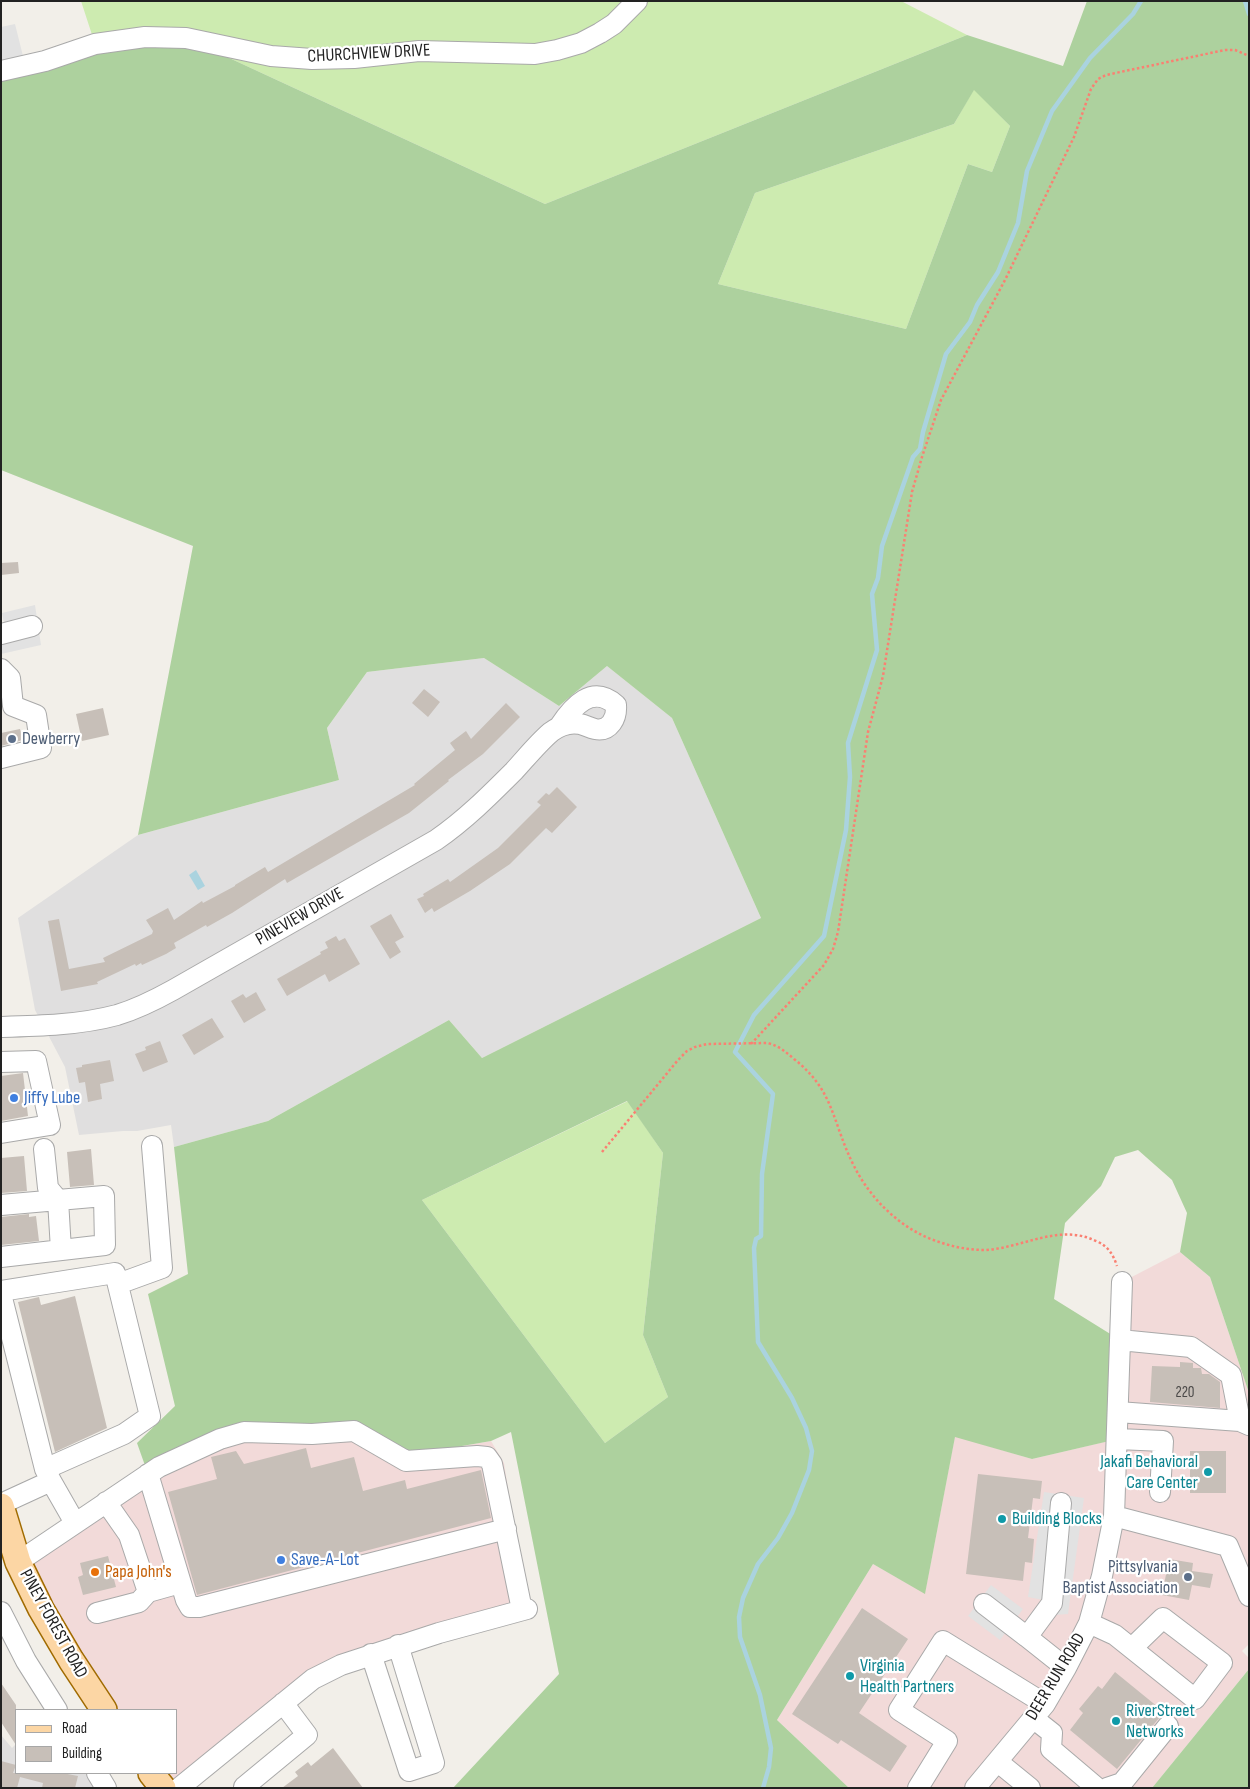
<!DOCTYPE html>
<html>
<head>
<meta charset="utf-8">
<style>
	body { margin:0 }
	#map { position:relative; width:1250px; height:1789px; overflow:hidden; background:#f2efe9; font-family:"Sofia Sans Condensed",sans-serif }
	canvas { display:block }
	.frame { position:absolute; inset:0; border:2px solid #222; pointer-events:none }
	.legend { position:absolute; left:15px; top:1709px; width:162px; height:65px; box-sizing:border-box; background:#fff; border:1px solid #a7a7a7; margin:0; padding:6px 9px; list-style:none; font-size:15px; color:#222 }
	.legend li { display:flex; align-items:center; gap:10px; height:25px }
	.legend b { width:25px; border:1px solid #a7a7a7 }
</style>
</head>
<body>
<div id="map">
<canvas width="1250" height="1789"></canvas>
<div class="frame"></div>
<ul class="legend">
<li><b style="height:6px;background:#fcd6a4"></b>Road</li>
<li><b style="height:14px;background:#c7bfb8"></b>Building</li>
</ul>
</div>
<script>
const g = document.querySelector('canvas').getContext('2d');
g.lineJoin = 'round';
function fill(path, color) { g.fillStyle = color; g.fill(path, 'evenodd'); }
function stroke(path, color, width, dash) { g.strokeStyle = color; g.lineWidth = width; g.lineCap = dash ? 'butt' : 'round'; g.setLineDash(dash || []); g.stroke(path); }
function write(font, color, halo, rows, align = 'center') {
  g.font = font + ' "Sofia Sans Condensed",sans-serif'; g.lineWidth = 4.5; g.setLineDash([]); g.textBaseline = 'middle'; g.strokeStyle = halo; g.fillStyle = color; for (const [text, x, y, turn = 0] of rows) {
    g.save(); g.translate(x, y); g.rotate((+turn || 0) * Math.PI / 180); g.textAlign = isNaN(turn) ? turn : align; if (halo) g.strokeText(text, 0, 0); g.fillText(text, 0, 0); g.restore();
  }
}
fill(new Path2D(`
	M484 658 559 706 607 666 672 718 761 918 482 1058 449 1020 268 1121 174 1147 171 1125 137 1131H123L79 1135 65 1067 35 1010 18 918 138 835 339 780 327 728 367 672Z
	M1 1735 12 1748 16 1744V1773H97L106 1788H1Z`), '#e0dfdf');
fill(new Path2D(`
	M1180 1252 1210 1277 1249 1393V1644L1242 1651 1249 1658V1669L1152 1788H849L777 1720 873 1564 925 1593 955 1436 1032 1459 1117 1439 1122 1282Z
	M244 1432 462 1446 491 1441 504 1463 527 1609 355 1659 179 1788 151 1773H176V1710H104L18 1562 159 1467Z`), '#f2dad9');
fill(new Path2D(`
	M81 1H901L967 35 545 204 186 38 95 44Z
	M974 89 1010 126 992 172 968 164 906 329 718 284 755 193 954 124Z
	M628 1101 663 1153 643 1335 668 1397 605 1443 422 1200Z`), '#cdebb0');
fill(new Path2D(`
	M1087 1H1249V1393L1210 1277 1180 1252 1187 1213 1172 1180 1138 1150 1115 1157 1101 1186 1065 1223 1054 1299 1120 1340 1118 1439 1032 1459 955 1437 925 1594 873 1564 777 1720 849 1788H453L559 1674 511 1432 491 1441 462 1446 406 1461 354 1431 244 1432 148 1474 137 1443 175 1406 148 1294 188 1274 174 1147 268 1121 449 1020 482 1058 761 918 672 718 607 666 559 706 484 658 367 672 327 728 339 780 138 835 193 546 1 470V71L186 38 545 204 967 35 1063 66ZM974 90 1010 126 992 172 968 164 906 329 718 284 755 193 954 124ZM627 1101 663 1153 643 1335 668 1397 605 1443 422 1200Z
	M1249 1669V1788H1152Z`), '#add19e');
fill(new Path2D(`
	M15 24 23 56 1 62V27Z
	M35 605 41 645 1 654V625L4 623 2 613Z
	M1044 1492 1084 1498 1068 1614 1054 1615 1043 1600 1028 1597Z
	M991 1585 1023 1609 1000 1640 968 1616Z`), '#e2e2e2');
fill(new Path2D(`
	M196 870 205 886 198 890 189 875Z`), '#aad3df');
stroke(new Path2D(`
	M1245 1 1249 14
	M763 1788 769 1767 771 1748 760 1695 740 1637 739 1617 743 1598 758 1564 778 1538 792 1513 809 1470 812 1451 806 1428 792 1398 758 1342 754 1248 756 1239 761 1236 762 1174 773 1094 735 1052 754 1015 824 936 846 830 850 777 848 743 877 650 872 594 878 578 882 546 913 457 920 449 923 432 946 354 970 322 977 305 998 272 1018 223 1027 171 1052 111 1090 58 1133 14 1141 1`), '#aad3df', 4.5);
fill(new Path2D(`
	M18 562 19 573 1 575V563Z
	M424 689 440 702 428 717 412 703Z
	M506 703 520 717 483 754 448 780 449 781 409 813 287 883 285 879 232 913 207 927 206 925 174 943 176 948 166 954 142 965 141 963 136 966 135 964 97 982 98 984 61 991 48 921 59 919 69 969 105 962 103 958 152 934 153 931 146 920 168 908 174 920 202 901 203 903 235 886V885L265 867 268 872 415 785 414 784 455 750 450 743 466 731 471 739Z
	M103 708 109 735 82 741 76 714Z
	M20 729 23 740 1 746V733Z
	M557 787 577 807 552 833 546 828 510 864 470 891 434 912 432 908 425 913 417 899 424 896 423 894 448 879 450 882 498 848 541 805 537 802 546 793 549 795Z
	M391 914 404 937 395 942 401 952 390 959 370 926Z
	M336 936 339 941 345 938 360 964 329 982 325 974 287 996 277 979 321 954 320 952 328 948 325 942Z
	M256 992 266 1010 244 1023 231 1001 243 994 246 998Z
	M212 1018 224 1037 194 1055 182 1035Z
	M160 1041 168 1062 143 1072 135 1054 146 1050 145 1047Z
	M110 1060 114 1081 100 1084 102 1099 88 1102 85 1082 79 1083 76 1068 82 1067V1065Z
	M23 1073 28 1116 1 1121V1076Z
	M91 1149 94 1185 70 1187 67 1152Z
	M24 1156 27 1191 1 1193V1158Z
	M29 1214V1217L36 1216 39 1241 1 1245V1217Z
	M75 1296 107 1428 55 1452 18 1302 39 1297 41 1305Z
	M1180 1362 1193 1363V1368H1201L1202 1374H1209L1220 1382V1408L1150 1402 1152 1366 1180 1367Z
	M306 1448 311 1468 354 1457 363 1491 405 1480 407 1489 481 1470 491 1518 197 1595 168 1492 217 1479 211 1457 236 1451 244 1464Z
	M1190 1451H1226V1493H1190Z
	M978 1474 1042 1481 1040 1499 1033 1498 1028 1538 1034 1539 1032 1563 1025 1562 1023 1581 966 1574Z
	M108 1556 116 1587 83 1595 78 1577 83 1575 80 1563Z
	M1169 1559 1193 1563 1192 1571 1213 1574 1210 1588 1192 1585 1189 1600 1162 1595Z
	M862 1608 908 1639 859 1713 907 1746 890 1772 841 1740 838 1744 792 1714Z
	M1115 1672 1164 1712 1117 1769 1070 1730 1083 1713 1079 1709 1098 1686 1102 1689Z
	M1 1683 16 1705V1745L1 1722Z
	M333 1748 363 1788H282L298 1776 295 1772 308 1762 311 1766Z
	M1 1761 16 1765 13 1773H62L78 1776 75 1788H42L43 1783 20 1777 17 1788H1Z`), '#c7bfb8');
const minor = new Path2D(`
	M1 71 45 61 95 44 145 37 186 38 271 56 312 59 354 58 419 51 535 54 557 50 581 43 600 33 614 24 637 1
	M1 634 32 626
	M1 669 10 678 13 706 36 715 41 748 1 758
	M1 1027C39 1026 80 1025 117 1015 137 1009 155 1000 173 990L436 840C465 820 489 796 514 771 526 758 538 743 551 732 559 726 570 722 580 724 585 725 590 728 595 729 610 732 617 718 616 705 592 684 573 706 559 727
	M1 1062 36 1061 50 1125 1 1133
	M44 1149 48 1188 58 1200 61 1250
	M1 1205 104 1196 105 1245 1 1257
	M118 1284 162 1268 152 1146
	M1 1291 115 1273 150 1416 124 1434 45 1469
	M1 1294 45 1469 51 1481 1 1504
	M1120 1340 1191 1347 1231 1375 1240 1421
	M1118 1412 1240 1421 1249 1425
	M1118 1439 1163 1441 1160 1492
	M148 1474 186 1600 190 1607H199L506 1529
	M51 1481 75 1523
	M106 1502 129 1535 148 1592 180 1583
	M1061 1503 1052 1603 1027 1637 1066 1668
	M1114 1516 1228 1546 1249 1596
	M18 1562 159 1467 220 1439 244 1432 312 1434 354 1431 406 1461 477 1456 487 1457 492 1464 522 1610
	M984 1604 1027 1637
	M1 1612 26 1661 57 1710
	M97 1613 139 1602 148 1592
	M1089 1623 1115 1635 1195 1699 1222 1663 1163 1618 1132 1648
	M371 1654 409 1771 434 1763 398 1645
	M1033 1718 1052 1733 1051 1749 1097 1788
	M998 1762 1030 1788
	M97 1773 106 1788
	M179 1788 313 1679 341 1665 439 1633 527 1609
	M245 1788 244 1787 307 1735 283 1703
	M918 1788 947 1741 899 1710 943 1641 1045 1704
	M975 1788 1045 1704 1066 1668 1089 1623 1102 1576 1114 1516 1122 1282
	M1107 1788 1122 1783 1168 1726`);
const major = new Path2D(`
	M1 1506 18 1562 41 1609 71 1660 104 1710
	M151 1773 163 1788`);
stroke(minor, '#a9a9a9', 22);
stroke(major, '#a06b00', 28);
stroke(new Path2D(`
	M751 1044 824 965 833 949 838 932 868 732 883 676 912 492 922 457 941 400 1005 280 1074 137 1091 89 1098 79 1106 75 1225 50H1235L1249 56
	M602 1152 678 1060 687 1051 695 1047 707 1044 768 1043C779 1046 786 1052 794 1059 835 1091 832 1123 854 1166 869 1196 895 1223 926 1237 945 1245 964 1250 985 1250 1023 1248 1059 1223 1096 1241 1108 1246 1113 1254 1117 1266`), '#fa8072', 2.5, [2.5, 2.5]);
stroke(minor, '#fff', 20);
stroke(major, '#fcd6a4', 25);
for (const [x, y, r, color] of [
	[12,739,5,"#5c6f8a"],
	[14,1098,5,"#3f7fe0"],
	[1208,1472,5,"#0f9aa8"],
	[1002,1519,5,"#0f9aa8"],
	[281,1560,5,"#3f7fe0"],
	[95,1572,5,"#e8710a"],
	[1188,1577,5,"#5c6f8a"],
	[850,1676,5,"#0f9aa8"],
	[1116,1721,5,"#0f9aa8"]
]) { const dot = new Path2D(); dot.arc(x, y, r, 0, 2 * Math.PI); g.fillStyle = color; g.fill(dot); stroke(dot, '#fff', 2); }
write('15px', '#4b4948', null, [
	["220",1185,1393]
]);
write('18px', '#222', '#fff', [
	["CHURCHVIEW DRIVE",369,54,-3],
	["PINEVIEW DRIVE",300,917,-30],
	["PINEY FOREST ROAD",53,1624,61],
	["DEER RUN ROAD",1056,1677,-59]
]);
write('18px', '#4e5e75', '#fff', [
	["Dewberry",22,739],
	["Pittsylvania",1178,1567,"right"],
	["Baptist Association",1178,1588,"right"]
], 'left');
write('18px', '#366cbe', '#fff', [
	["Jiffy Lube",24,1098],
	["Save-A-Lot",291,1560]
], 'left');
write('18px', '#0d838f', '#fff', [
	["Jakafi Behavioral",1198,1462,"right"],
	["Care Center",1198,1483,"right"],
	["Building Blocks",1012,1519],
	["Virginia",860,1666],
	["Health Partners",860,1687],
	["RiverStreet",1126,1711],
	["Networks",1126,1732]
], 'left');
write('18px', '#c56008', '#fff', [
	["Papa John's",105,1572]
], 'left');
</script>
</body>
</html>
